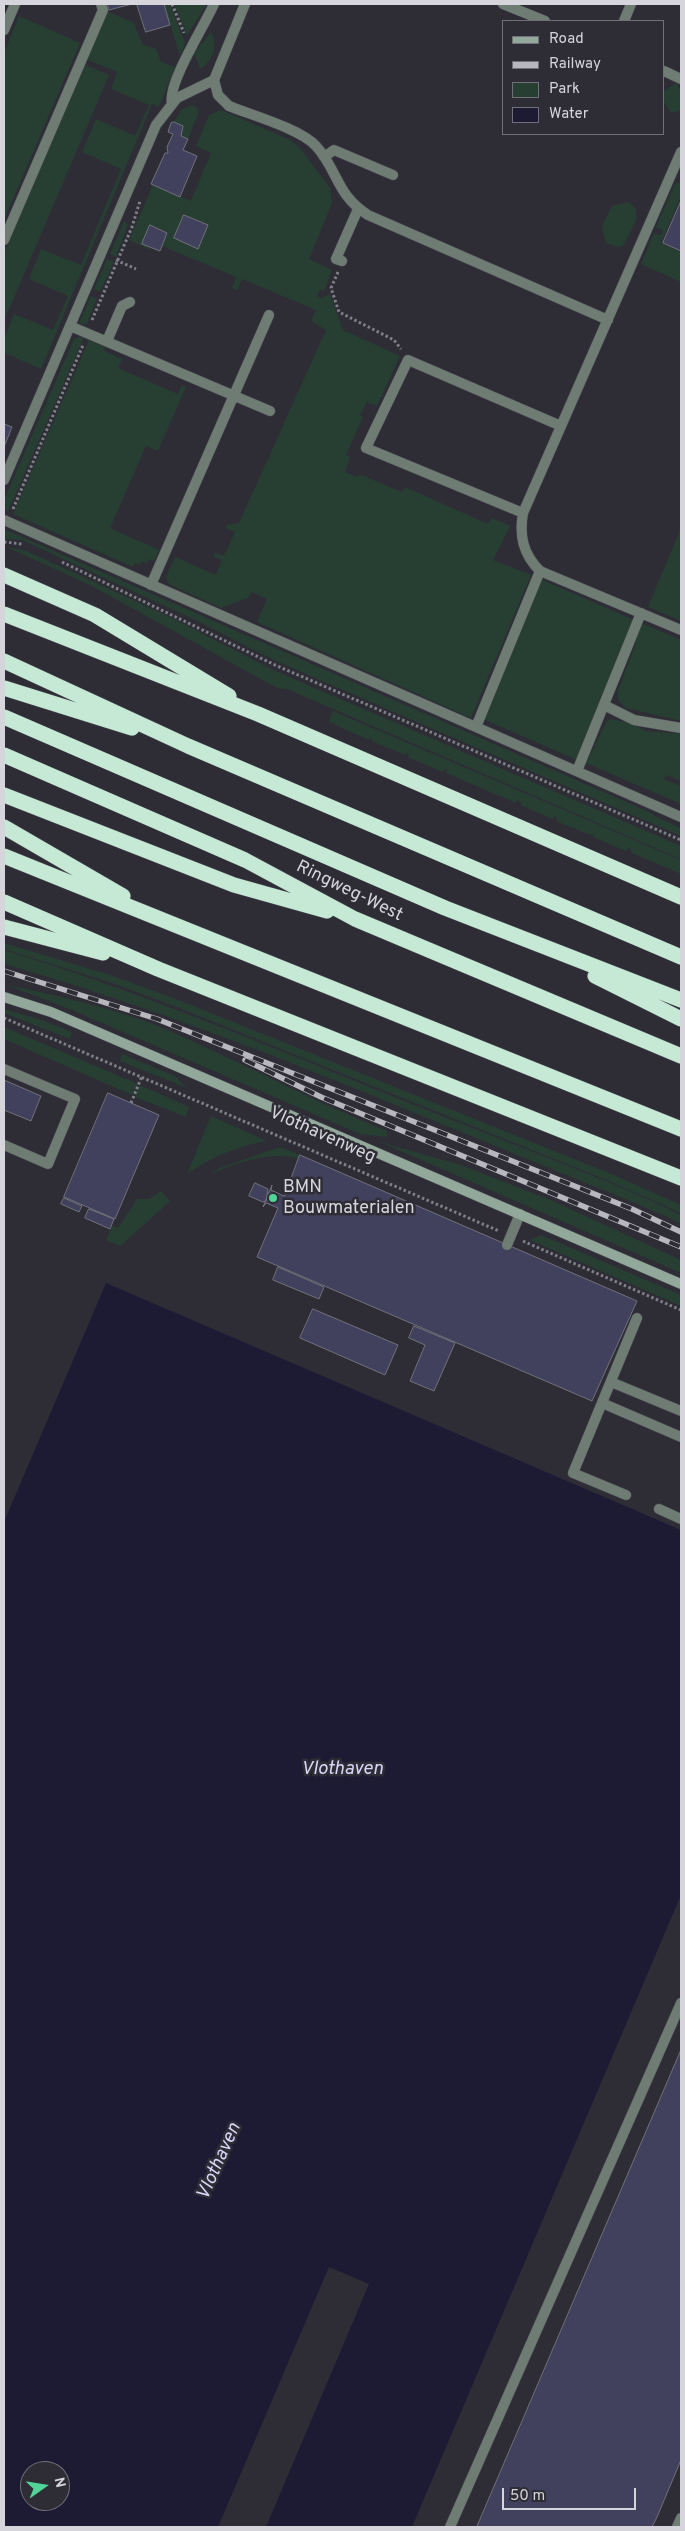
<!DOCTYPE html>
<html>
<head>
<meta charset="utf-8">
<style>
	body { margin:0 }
	#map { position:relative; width:685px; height:2531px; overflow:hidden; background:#2e2d36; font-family:Overpass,sans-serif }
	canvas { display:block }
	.frame { position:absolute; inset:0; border:5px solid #d5d5db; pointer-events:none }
	.legend { position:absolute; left:502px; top:20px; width:162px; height:115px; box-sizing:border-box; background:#2e2d36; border:1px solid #717078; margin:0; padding:6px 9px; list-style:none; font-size:15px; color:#d5d5db }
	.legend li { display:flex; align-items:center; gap:10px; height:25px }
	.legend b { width:25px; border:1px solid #717078 }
	.north { position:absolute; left:20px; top:2461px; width:50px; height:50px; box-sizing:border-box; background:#2e2d36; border:1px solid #717078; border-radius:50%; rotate:77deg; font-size:14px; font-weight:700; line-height:20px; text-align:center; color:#d5d5db }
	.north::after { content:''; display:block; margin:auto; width:18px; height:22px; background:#52d397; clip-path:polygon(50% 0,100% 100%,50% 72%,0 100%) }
	.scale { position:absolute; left:502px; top:2488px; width:134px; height:22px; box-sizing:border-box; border:2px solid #d5d5db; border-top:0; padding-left:6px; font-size:15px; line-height:18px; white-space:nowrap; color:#d5d5db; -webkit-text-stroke:4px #2e2d36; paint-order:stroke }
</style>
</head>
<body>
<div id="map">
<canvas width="685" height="2531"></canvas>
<div class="frame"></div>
<ul class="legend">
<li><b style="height:6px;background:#91a89b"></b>Road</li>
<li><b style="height:6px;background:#b7b7bd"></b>Railway</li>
<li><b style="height:14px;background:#273e32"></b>Park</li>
<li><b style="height:14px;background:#1d1b34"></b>Water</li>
</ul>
<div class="north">N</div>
<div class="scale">50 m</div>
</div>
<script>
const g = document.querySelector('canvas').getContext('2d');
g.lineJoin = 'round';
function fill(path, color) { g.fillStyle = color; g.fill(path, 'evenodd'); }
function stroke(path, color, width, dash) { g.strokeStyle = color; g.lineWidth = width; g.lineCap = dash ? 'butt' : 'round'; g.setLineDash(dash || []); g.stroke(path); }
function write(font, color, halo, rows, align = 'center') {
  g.font = font + ' Overpass,sans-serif'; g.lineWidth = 5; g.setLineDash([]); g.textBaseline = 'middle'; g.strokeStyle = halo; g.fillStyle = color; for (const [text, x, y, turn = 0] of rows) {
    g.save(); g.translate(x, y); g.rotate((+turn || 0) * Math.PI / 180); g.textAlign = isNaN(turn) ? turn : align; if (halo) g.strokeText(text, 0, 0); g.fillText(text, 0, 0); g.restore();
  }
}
fill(new Path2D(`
	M164 4H170L185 43 180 56Z
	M174 4H207L187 35Z
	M106 11 134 23 142 44 156 49 161 62 175 67 159 107 152 104 41 369 4 353V338L14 314 53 330 68 296 29 279 41 249 81 265 121 169 82 152 96 119 135 136 149 105 111 89 117 72 86 59Z
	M19 16 80 43 4 220V53Z
	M211 32C218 45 213 61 200 69L194 53Z
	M84 64 109 75 4 321V253Z
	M676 83 681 91V110L671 113 664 102V91Z
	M191 105 195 106 199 111 188 139 181 136 183 126 174 122 181 110Z
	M221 110 290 140 300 148 330 188 332 203 309 259 332 270 324 291 320 289 317 296 321 298 330 294 343 330 400 356 377 406 367 402 360 415 363 417 346 455 350 457 345 472 358 477 359 474 402 492 405 487 488 524 492 518 510 526 493 560 531 575 471 718 257 622 267 599 252 592 248 598 221 608 169 584 166 577 175 557 216 575 222 560 214 557V552L224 556 235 532 226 528V525L239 523 326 330 311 321 316 310 242 279 238 290 232 288 236 277 162 246 167 233 150 225 142 243 153 251 129 240 153 185 191 201 211 153 196 146 209 115Z
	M681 182V196L661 243 681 252V282L641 264 654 233 661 235 663 230 656 227 675 184Z
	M629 202 636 209V221L623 246 618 247 606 243 602 226 612 206Z
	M124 221 128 224 116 257 110 254Z
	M107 259 114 262 100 292 94 289Z
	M91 296 97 299 86 325 79 323Z
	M79 337H84L8 512 4 508V500L74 339Z
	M89 340 105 347 104 351 122 359 118 368 178 394 182 385 186 387 158 451 146 446 110 528 159 550 154 561 149 559 147 563 142 561 140 565 135 563 133 567 13 514Z
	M681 528V621L648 607Z
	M4 529 649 812 655 816 681 828V836L276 661 191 618 22 540 4 539Z
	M4 546 26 551 66 569 174 619 271 669 681 846V859L287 689 277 688 90 585Z
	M540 579 634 620 577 760 483 719 532 604 533 594Z
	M639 622 681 640V721L626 708 619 701 617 693 635 646Z
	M333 711 681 860V874L630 852 631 849 628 848 626 851 593 837 594 834 590 835 556 821 557 817 555 816 553 819 520 805 521 802 517 800 516 803 446 773 447 770 445 769 443 772 408 757 409 754 407 752 405 755 372 741 371 737 369 740 335 725 334 722 332 724 329 722Z
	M611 719 633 724 646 731 681 734V781L666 775 664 779 681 786V804L586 763 607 721Z
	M4 943 110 975 176 999 614 1175 681 1205V1213L609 1181 174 1006 112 983 4 949Z
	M4 950C168 1000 323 1070 483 1132 549 1159 617 1183 681 1215V1223L628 1200C422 1118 218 1025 4 964Z
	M4 984C62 997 125 1010 179 1035 249 1066 316 1103 387 1131V1137L360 1134 72 1010Z
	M4 1009 42 1020 72 1032 70 1039 4 1013Z
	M4 1027 138 1084 132 1095 4 1039Z
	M122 1054 175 1076 187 1088 120 1061Z
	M140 1085 189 1107 186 1117 135 1097Z
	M211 1116 267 1141C240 1145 210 1158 187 1174Z
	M380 1142 461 1165 553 1201 681 1260V1273Z
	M280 1147 300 1155 299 1159C270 1150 237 1164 210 1174L220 1168Z
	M161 1191 170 1201 120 1246 106 1240 112 1226 118 1228 137 1199H149Z
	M541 1235 681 1295V1306L530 1240Z`), '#273e32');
fill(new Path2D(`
	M106 1283 681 1530V1895L412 2527H4V1522ZM30 2471H60V2501H30Z`), '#1d1b34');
fill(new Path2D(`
	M329 2267 369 2284 266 2527H218Z`), '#2e2d36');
const building = new Path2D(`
	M108 4H132L109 10Z
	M137 4H164L170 25 146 32Z
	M174 122 183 126 181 136 188 139 183 150 197 156 180 197 151 184 165 153H168L167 147 173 134 168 132 171 123Z
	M681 201V251L663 243Z
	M184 215 208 225 198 249 174 238Z
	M150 225 167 233 160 251 142 244Z
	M4 424 12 427 4 447Z
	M4 1080 41 1096 31 1121 4 1110Z
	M108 1093 159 1115 115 1219 64 1197Z
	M300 1155 637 1301 592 1401 257 1257 278 1208 266 1203 263 1207 272 1185 271 1190 284 1196Z
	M255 1183 268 1189 266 1201 263 1202 249 1196Z
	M64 1198 82 1206 79 1212 61 1204Z
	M89 1209 114 1219 110 1229 85 1218Z
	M278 1267 324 1287 319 1299 273 1280Z
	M313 1309 398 1345 385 1375 300 1338Z
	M414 1326 455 1343 434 1391 410 1381 425 1345 409 1338Z
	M681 2050V2460L657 2517 652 2527H477Z`);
fill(building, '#42415d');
stroke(building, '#71717b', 1);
const lane = new Path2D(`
	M245 4 214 80 218 95 229 106C251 115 301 129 316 146 338 170 336 195 368 215L608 320
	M503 4 545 21
	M624 21 631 4
	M4 30 15 4
	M664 71 681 79
	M172 103C167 84 205 25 214 4
	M681 152 523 513C519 536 523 554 540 571L681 630
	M324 157 334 150 393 175
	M4 240 103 10 101 4
	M342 261 336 259 358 209
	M70 326 270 411
	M107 341 122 306 130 302
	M4 480 156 125 177 98 214 80
	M523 513 366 448 408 360 561 426
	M4 520 681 817
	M151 585 269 315
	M604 705 634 720 681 728
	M476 727 540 571
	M577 771 641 613
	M4 1069 75 1099 48 1164 4 1145
	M507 1245 520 1214
	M611 1382 681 1411
	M602 1403 681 1437
	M626 1495 573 1473 637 1318
	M659 1509 681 1519
	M450 2527 681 2003`);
const street = new Path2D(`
	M677 2527 681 2518`);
const secondary = new Path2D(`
	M4 997 51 1012 681 1284`);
const highway = new Path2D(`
	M4 575 95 615 229 696
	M4 614 258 714 681 897
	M4 661 188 746 681 957
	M4 688 132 728
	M4 717 445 908 681 1000
	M4 755 245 860 355 919 681 1056
	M4 795 234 885 327 911
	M4 827 123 896
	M4 856 681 1129
	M4 902 158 969 681 1178
	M4 927 103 953
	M595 976 681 1019`);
stroke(lane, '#494850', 11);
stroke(street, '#494850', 11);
stroke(secondary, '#494850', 11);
stroke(highway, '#494850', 16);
stroke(new Path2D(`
	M172 4 184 33
	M116 260 136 269
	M338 272 331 288 339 312 394 340 401 349
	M92 320 132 227 140 201
	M13 509 83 345
	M4 542 22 544
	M62 562 275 665 681 840
	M4 1018 499 1231
	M131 1103 142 1076
	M523 1241 681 1310`), '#7f7f87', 3, [2.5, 2.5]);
stroke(lane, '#6e7c74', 10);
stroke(street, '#6e7c74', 10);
stroke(secondary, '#91a89b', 10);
stroke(highway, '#c5e9d4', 15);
const rail = new Path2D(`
	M4 971 157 1019 632 1209 681 1232
	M245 1060 321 1097 681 1247`);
stroke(rail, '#b7b7bd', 5.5);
stroke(rail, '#2e2d36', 4, [11]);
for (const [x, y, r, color] of [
	[273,1198,5,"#52d397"]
]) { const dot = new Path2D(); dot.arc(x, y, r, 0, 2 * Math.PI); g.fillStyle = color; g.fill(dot); stroke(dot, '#2e2d36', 2); }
write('18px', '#d5d5db', '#2e2d36', [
	["Ringweg-West",349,892,26],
	["Vlothavenweg",322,1136,24]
]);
write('18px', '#d5d5db', '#2e2d36', [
	["BMN",283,1188],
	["Bouwmaterialen",283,1209]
], 'left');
write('italic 19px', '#d8d7f9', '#2e2d36', [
	["Vlothaven",342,1770],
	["Vlothaven",220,2162,-66]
]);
</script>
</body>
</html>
